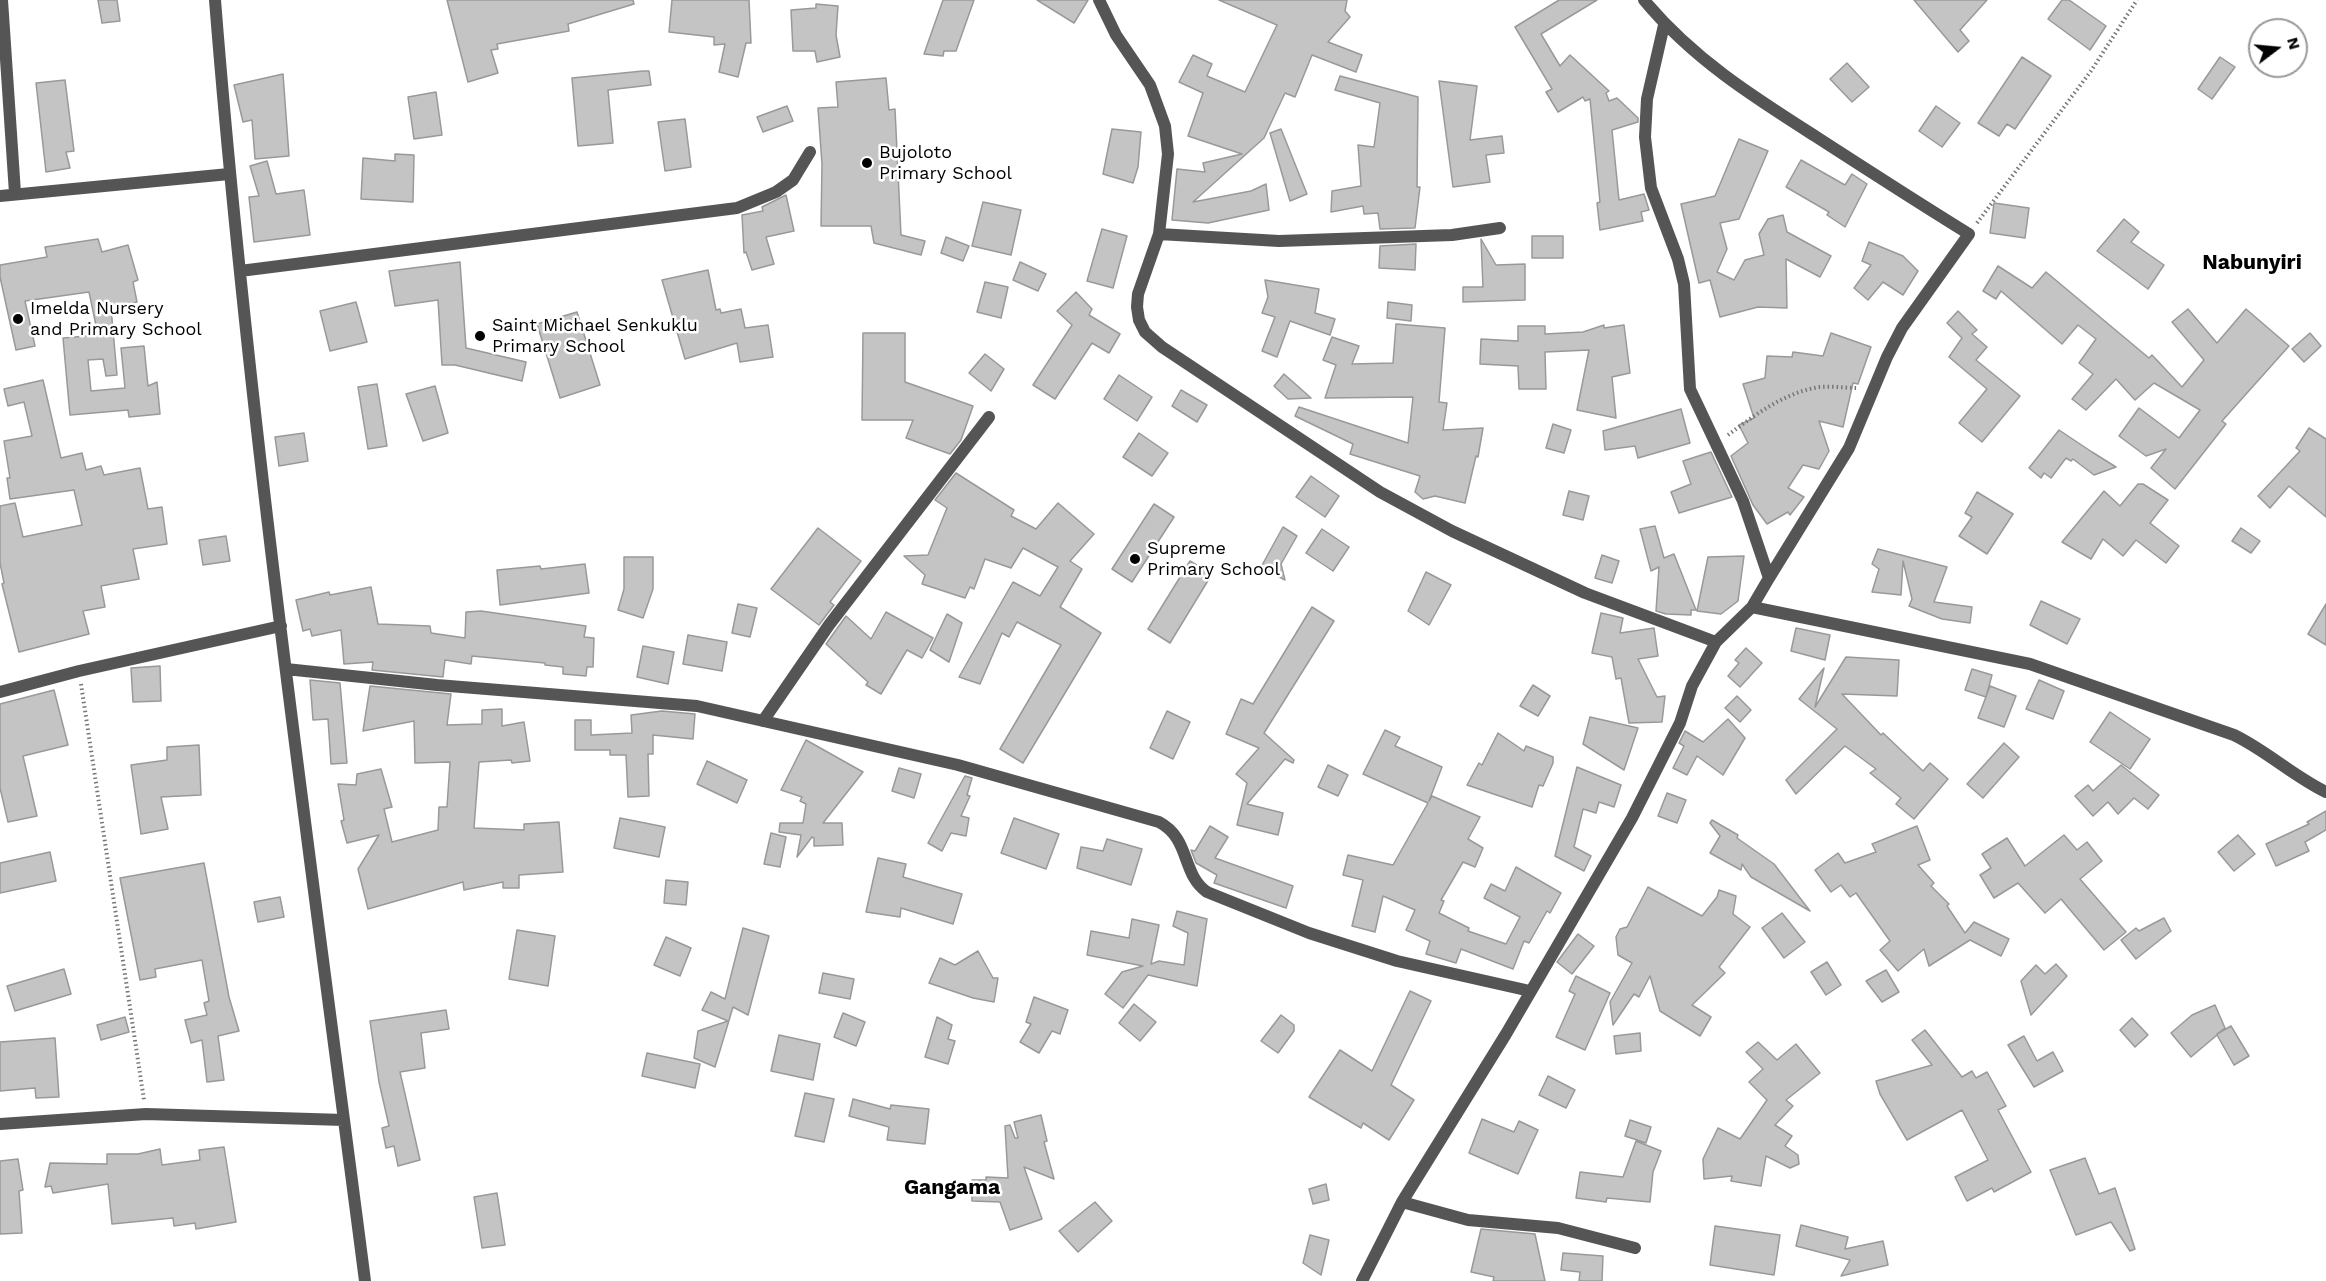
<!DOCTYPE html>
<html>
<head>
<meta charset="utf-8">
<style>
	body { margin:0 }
	#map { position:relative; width:2326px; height:1281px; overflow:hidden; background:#fff; font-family:"Work Sans",sans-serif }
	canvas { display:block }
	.north { position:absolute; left:2248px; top:18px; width:60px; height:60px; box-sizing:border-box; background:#fff; border:2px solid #999; border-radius:50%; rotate:74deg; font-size:16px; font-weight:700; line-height:24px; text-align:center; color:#000 }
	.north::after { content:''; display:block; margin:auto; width:21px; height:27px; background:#000; clip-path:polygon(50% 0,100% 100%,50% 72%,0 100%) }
</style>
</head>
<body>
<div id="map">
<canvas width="2326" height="1281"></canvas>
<div class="north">N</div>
</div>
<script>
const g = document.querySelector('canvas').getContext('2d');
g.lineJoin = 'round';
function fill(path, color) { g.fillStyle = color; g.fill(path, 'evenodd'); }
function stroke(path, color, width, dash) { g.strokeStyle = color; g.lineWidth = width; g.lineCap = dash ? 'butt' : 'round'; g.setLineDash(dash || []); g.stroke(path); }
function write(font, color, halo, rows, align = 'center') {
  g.font = font + ' "Work Sans",sans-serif'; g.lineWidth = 5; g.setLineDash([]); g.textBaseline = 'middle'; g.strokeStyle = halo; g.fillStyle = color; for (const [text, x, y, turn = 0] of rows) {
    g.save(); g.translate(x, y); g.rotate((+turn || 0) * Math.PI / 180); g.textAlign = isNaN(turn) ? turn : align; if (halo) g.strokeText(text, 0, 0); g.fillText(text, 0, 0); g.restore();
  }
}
const building = new Path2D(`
	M98 0H117L120 21 102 23Z
	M447 0H633L634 4 568 24 569 31 497 44 498 49 491 50 498 73 468 82Z
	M672 0H749L751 43H746L738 77 719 72 725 44 714 45V37L669 32Z
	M943 0H974L956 51H944L943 56 924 54Z
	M1037 0H1088L1074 23Z
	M1219 0H1347L1345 11 1350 17 1328 42 1362 55 1356 72 1312 55 1295 97 1285 93 1264 138 1193 202 1251 191 1266 184 1269 210 1208 223 1172 220 1177 169 1205 172 1203 163 1242 154 1188 136 1203 93 1179 82 1193 55 1212 64 1207 76 1245 92 1277 25Z
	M1559 0H1597L1541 34 1560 66 1570 55 1609 91 1606 93 1609 101 1617 98 1638 118V122L1612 130 1619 200 1644 194 1649 210 1641 212 1643 221 1600 230 1597 203 1600 202 1590 99 1585 101 1583 97 1558 112 1546 92 1552 89 1515 27Z
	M1914 0H1987L1960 30 1969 41 1958 52Z
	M2062 0H2069L2106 26 2090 50 2048 19Z
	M816 4 838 6 836 35 840 57 817 62 815 51H793L791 10 816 8Z
	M2022 57 2051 76 2015 129 2007 124 1999 136 1978 123Z
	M2220 57 2235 67 2212 99 2198 89Z
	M1847 63 1869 87 1852 102 1830 79Z
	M643 71H649L651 85 608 90 613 143 578 146 572 78Z
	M283 74 289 156 255 159 252 120 243 122 234 85Z
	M1340 76 1418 97 1417 187H1420L1415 228 1380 229 1378 213 1364 214 1363 206 1331 212 1332 191 1361 186 1358 145 1374 147 1380 103 1335 90Z
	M886 78 889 110 895 109 901 235 925 241 921 255 874 243 871 226H821L822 164 818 108 838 107 836 82Z
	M65 80 74 151 66 152 70 168 46 172 36 83Z
	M1439 81 1477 86 1470 140 1502 136 1504 153 1486 155 1490 182 1453 187Z
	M436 92 442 135 414 139 408 97Z
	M787 106 793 121 763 132 757 117Z
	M1936 106 1960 123 1942 147 1919 131Z
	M685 119 691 167 665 171 658 122Z
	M1112 129 1141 132 1138 167 1133 183 1103 174Z
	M1281 129 1307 194 1290 201 1270 133Z
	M1739 139 1768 151 1739 219 1720 223 1727 249 1717 272 1734 280 1745 260 1764 255 1759 234 1768 219 1783 215 1787 232 1831 256 1820 277 1786 259 1787 308 1758 307 1720 317 1710 280 1699 283 1681 204 1715 196Z
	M395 154 414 155 413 202 361 199 363 158 395 161Z
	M1801 160 1845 185 1852 174 1867 184 1845 227 1827 215 1829 212 1786 187Z
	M267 161 276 194 304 190 310 235 254 242 249 197 259 196 250 166Z
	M786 195 794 231 766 237 774 264 752 270 746 252 744 253 742 215 763 211 762 207Z
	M983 202 1021 210 1011 255 972 246Z
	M1994 203 2029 208 2025 238 1990 233Z
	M2124 219 2139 232 2131 242 2164 265 2148 289 2097 251Z
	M1102 229 1127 236 1113 288 1087 281Z
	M1532 236H1563V258H1532Z
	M946 237 969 246 963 261 941 253Z
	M98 239 102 252 128 245 138 280 133 282 137 302 111 308 117 375 106 376 103 359 88 360 91 391 125 388 121 348 144 346 148 386 157 382 160 414 129 417 128 410 70 415 63 338 98 335 89 292 25 301 35 346 16 350 0 277V265L47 257 45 247Z
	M1481 239 1496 265 1525 264V300L1463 302V287H1483Z
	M1869 242 1903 256 1918 271 1903 295 1883 282 1868 300 1854 288 1871 265 1862 261Z
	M1416 244 1415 270 1379 268 1380 246Z
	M460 262 466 348 526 362 522 381 455 365H442L438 300 395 306 389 271Z
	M1020 262 1046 274 1038 291 1013 280Z
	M1998 266 2032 288 2046 272 2149 358 2152 355 2182 387 2204 360 2172 322 2188 309 2217 343 2246 309 2289 346 2222 421 2226 424 2175 489 2151 468 2166 449 2146 456 2119 436 2139 408 2179 438 2200 410 2154 383 2135 400 2116 379 2086 410 2072 399 2093 374 2079 363 2096 339 2078 325 2062 344 2001 291 1996 299 1983 291Z
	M708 270 716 310 720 309 721 313 741 309 745 328 768 325 773 357 740 362 737 343 685 359 662 280Z
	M1265 280 1319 289 1315 313 1335 319 1330 335 1290 321 1277 357 1262 351 1275 317 1262 313 1268 297Z
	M985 282 1008 287 1001 318 977 312Z
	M1076 292 1092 309 1089 315 1120 334 1109 353 1092 343 1055 399 1033 385 1072 325 1057 311Z
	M356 302 367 342 330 351 320 311Z
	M1388 302 1412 305 1411 321 1387 318Z
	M1958 311 1977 330 1972 334 1987 347 1976 360 2020 396 1982 442 1959 423 1987 389 1949 357 1962 338 1947 323Z
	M577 312 600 385 560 398 537 324Z
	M1396 324 1445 328 1439 402 1447 403 1443 430 1483 428 1478 457 1476 456 1465 503 1435 496 1423 499 1415 492 1420 476 1350 454 1353 444 1295 416 1299 407 1408 443 1413 397 1325 398 1336 365 1323 360 1332 337 1359 346 1352 364 1393 363Z
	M1604 325V328L1624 325 1630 373 1612 377 1616 418 1577 410 1589 350 1545 352 1546 389H1519L1518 366 1480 364 1481 339 1518 341V326H1545V334L1583 332Z
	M863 333H905V382L973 406 961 440 950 454 906 438 913 420H862Z
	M1831 333 1871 347 1858 384 1853 383 1843 427 1819 421 1829 451 1819 469 1803 465 1788 488 1804 497 1790 515 1788 512 1767 524 1753 505 1731 456 1748 443 1739 425 1754 418 1743 384 1765 378 1767 356 1792 357 1793 352 1823 356Z
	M2310 333 2321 346 2304 362 2292 349Z
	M985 354 1004 369 991 391 969 373Z
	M1284 374 1311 398 1288 399 1274 386Z
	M1119 375 1152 397 1137 421 1104 399Z
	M43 380 61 458 82 453 86 470 101 466 104 475 140 468 148 509 162 507 167 544 133 549 139 579 101 586 105 607 83 611 89 634 19 652 2 584 4 583 0 563V506L15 503 23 537 82 525 74 490 10 499 7 478H10L4 441 32 436 24 402 8 406 4 389Z
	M377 384 387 446 368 449 358 387Z
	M435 386 448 433 423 441 406 394Z
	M1181 390 1207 405 1197 422 1172 406Z
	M1681 409 1690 443 1638 458 1635 446 1605 450 1603 431Z
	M1553 424 1571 430 1564 453 1546 448Z
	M2309 428 2326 439V517L2289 486 2270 508 2258 496 2300 451 2296 448Z
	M2059 430 2092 452 2116 467 2094 475 2073 459 2071 461 2066 458 2051 478 2044 473 2041 478 2029 468Z
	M304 433 308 461 279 466 275 437Z
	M1139 433 1168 453 1152 476 1123 457Z
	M1711 452 1732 497 1679 513 1671 492 1691 484 1683 461Z
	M956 473 1014 510 1011 516 1036 529 1058 503 1094 534 1070 561 1082 569 1060 607 1101 633 1023 763 1000 749 1061 645 1017 622 1009 637 1002 633 980 684 959 677 1013 582 1040 596 1058 567 1023 548 1011 568 985 559 974 589 970 587 965 598 922 584 925 575 904 556 928 555 947 508 935 500Z
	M1311 476 1339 496 1325 517 1296 497Z
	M2138 484H2143L2168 500 2150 523 2179 546 2166 563 2136 540 2123 556 2103 539 2091 559 2062 542 2104 491 2120 506Z
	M1569 491 1589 496 1583 520 1563 515Z
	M1977 492 2013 514 1987 554 1959 536 1972 517 1965 513Z
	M1154 504 1174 517 1132 582 1112 569Z
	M1655 526 1664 558 1674 554 1696 610H1691V615L1666 614 1656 611 1659 567 1651 571 1640 529Z
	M1283 527 1297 536 1281 564 1285 580 1261 567Z
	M818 528 861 561 830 602 834 605 819 625 771 589Z
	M2241 528 2260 541 2251 553 2232 541Z
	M1322 529 1349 547 1333 571 1306 553Z
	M226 536 230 561 203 565 199 540Z
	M1878 549 1947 567 1934 602 1972 607 1970 623 1942 619 1909 606 1912 599 1903 561 1901 595 1872 592 1879 569 1872 564Z
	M1602 555 1619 561 1612 583 1595 578Z
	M1744 556 1738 601 1721 614 1697 611 1708 557Z
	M624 557H653V589L643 618 618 610 624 589Z
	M1190 561 1212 574 1170 643 1148 629Z
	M585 564 589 593 500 605 497 570 540 566 541 569Z
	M1426 572 1451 585 1429 625 1408 611Z
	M371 587 378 624 430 626 431 633 465 638 466 612 481 611 586 626 584 637 594 638 593 667H587L586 676 563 674V667L545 665V663L472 656 471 664 445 660 443 677 372 670 373 662 344 664 341 630 312 636 310 629 303 631 296 600 329 592 330 595Z
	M2041 601 2080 619 2067 644 2030 625Z
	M738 604 757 608 750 637 732 633Z
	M2326 604V645L2308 634Z
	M1312 607 1334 621 1264 733 1294 760 1293 763 1285 759 1247 804 1283 813 1278 835 1237 825 1247 783 1236 774 1259 748 1226 734 1241 699 1253 704Z
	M886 612 933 638 922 658 907 650 881 694 866 685 868 682 826 644 846 616 871 639Z
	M1601 613 1623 618 1620 633 1654 628 1658 656 1638 659 1657 697 1665 696 1662 722 1629 723 1621 678 1616 679 1612 657 1592 653Z
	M947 614 962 623 949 662 930 650Z
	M1796 628 1830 635 1825 660 1791 651Z
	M688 635 727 642 722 671 683 664Z
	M643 646 674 652 668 684 637 677Z
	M1746 648 1762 663 1740 687 1728 676 1739 663 1735 660Z
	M1846 657 1899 660 1897 696 1842 694 1881 735 1883 733 1923 771 1930 763 1948 779 1914 819 1896 804 1901 798 1870 773 1876 769 1845 746 1796 794 1786 780 1837 729 1799 699 1824 668 1815 707Z
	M160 666 161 701 133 702 131 668Z
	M1972 669 1992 675 1986 697 1965 690Z
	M310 680 340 683 347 763 331 764 328 719 313 720Z
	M2039 680 2064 691 2053 719 2026 709Z
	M1533 685 1550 696 1538 716 1520 706Z
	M370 686 451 694 447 725 482 724V710L502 709V726L524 722 530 761 512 763 511 760 479 762 474 828 524 830V824L559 822 563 872 519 875V888H503V882L464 890 463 882 368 909 358 869 379 835 347 843 341 821 344 820 338 784 356 785 357 774 381 769 392 807 384 809 392 842 438 830 439 807H447L450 762 415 763 414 721 363 731Z
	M1990 686 2016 696 2004 727 1978 718Z
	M54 690 68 745 23 756 37 816 8 822 0 788V704Z
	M1737 696 1751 710 1740 722 1725 708Z
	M662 711 695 714 693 739 653 735V754H648L649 796 628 797 626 755H610V750H575V720H591V735L632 733 631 715Z
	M1167 711 1190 722 1173 759 1150 748Z
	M2110 712 2150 739 2130 769 2090 742Z
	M1590 717 1638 728 1624 770 1583 744Z
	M1728 719 1745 738 1723 775 1697 756 1687 775 1673 768 1684 746 1679 743 1685 731 1703 742Z
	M1385 730 1400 737 1395 746 1442 767 1429 801 1432 796 1480 817 1468 839 1483 848 1475 867 1463 862 1441 900 1444 901 1439 913 1469 928 1468 931 1506 944 1520 917 1484 898 1491 884 1505 891 1516 867 1561 893 1550 913 1547 911 1529 943 1524 941 1513 969 1461 949 1456 963 1426 954 1430 941 1406 930 1415 910 1383 896 1375 932 1352 926 1363 880 1343 875 1348 855 1393 865 1428 803 1363 774Z
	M1498 733 1524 751 1526 746 1553 757V763L1543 786 1539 785 1532 807 1467 785 1479 763 1482 765Z
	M806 740 863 772 823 823H842L843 845 814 846V838L812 837 797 857 801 835 779 832 780 823H803L806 804 800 801 802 797 781 790Z
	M2004 743 2019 757 1983 798 1967 784Z
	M199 745 201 795 161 797 168 829 141 834 131 765 167 760V747Z
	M707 761 747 780 737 803 697 784Z
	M1328 765 1348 775 1338 796 1318 787Z
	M2121 765 2159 795 2148 809 2134 798 2118 814 2108 802 2093 816 2075 796 2088 785 2093 791Z
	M1577 767 1621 785 1614 807 1599 802 1596 813 1583 809 1574 847 1591 856 1584 871 1555 856Z
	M899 768 921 774 914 798 892 791Z
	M965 776 972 778 967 795 970 796 961 816 969 818 966 836 951 833 942 851 928 843Z
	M1667 793 1686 800 1677 823 1658 816Z
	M2326 811V830L2305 842 2309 851 2276 866 2266 844 2309 824 2307 822Z
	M620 818 665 827 659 857 614 848Z
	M1014 818 1059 834 1046 869 1001 853Z
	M1712 820 1738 835 1737 838 1774 864 1810 911 1751 877 1742 864 1741 870 1710 853 1720 836 1710 823Z
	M1210 826 1228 837 1215 858 1293 886 1286 908 1214 883 1217 875 1196 863 1191 850 1195 851Z
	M1917 826 1930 860 1918 865 1934 883 1931 886 1949 904 1947 906 1965 933 1974 922 2009 939 2001 956 1970 940 1929 966 1924 949 1898 971 1880 950 1890 941 1856 893 1850 897 1841 885 1831 892 1815 870 1838 853 1845 863 1876 852 1872 844Z
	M771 833 786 837 780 867 764 864Z
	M2064 835 2077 850 2087 842 2102 861 2080 879 2126 932 2104 950 2061 899 2045 913 2018 883 1994 898 1980 875 1991 868 1982 854 2007 838 2025 866Z
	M2238 835 2255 854 2234 871 2218 852Z
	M1107 839 1142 849 1131 885 1077 868 1081 847 1103 851Z
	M50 852 56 881 0 893V863Z
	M878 858 906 864 903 877 962 894 953 924 901 908 900 917 866 912Z
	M204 863 229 997 239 1031 218 1036 224 1080 207 1082 202 1040 191 1043 185 1020 207 1015 204 1003 209 1001 202 960 155 969 156 977 140 980 120 878Z
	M666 880 688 882 686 905 664 903Z
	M1648 887 1702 916 1717 897 1719 890 1736 896 1733 914 1750 927 1719 967 1725 973 1692 1005 1711 1017 1700 1036 1660 1011 1650 976 1639 997 1634 994 1613 1025 1610 1002 1632 963 1618 955 1616 937 1620 929 1627 927Z
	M280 897 284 917 258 922 254 902Z
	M1177 911 1207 919 1197 986 1148 975 1123 1008 1105 994 1122 972 1143 966 1087 955 1091 931 1129 938 1132 919 1159 925 1151 964 1159 961 1184 965 1188 933 1173 926Z
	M1782 913 1805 942 1784 958 1762 928Z
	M2164 918 2171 931 2136 959 2121 940 2136 928 2139 931Z
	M743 928 769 936 748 1015 733 1007 715 1067 694 1058 698 1031 728 1021 702 1010 711 992 725 999Z
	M517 930 555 936 548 986 509 979Z
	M1578 934 1594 946 1572 974 1557 962Z
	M666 937 691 948 680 976 654 965Z
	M978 951 993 978H998L994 1002 973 998 929 983 940 958 955 965Z
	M1827 962 1841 985 1826 995 1811 972Z
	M2056 964 2067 976 2031 1015 2021 981 2036 965 2045 974Z
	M64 969 71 994 15 1011 7 986Z
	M1886 970 1899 992 1882 1002 1866 981Z
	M823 973 854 979 850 999 819 993Z
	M1576 976 1610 993 1585 1050 1556 1037 1575 994 1569 991Z
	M1410 991 1431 1001 1391 1085 1414 1100 1389 1140 1363 1123 1361 1128 1309 1097 1340 1050 1372 1071Z
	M1034 997 1068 1010 1060 1034 1052 1031 1039 1053 1020 1042 1031 1024 1026 1022Z
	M1134 1004 1156 1022 1140 1041 1119 1023Z
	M2215 1005 2225 1028 2217 1034 2231 1026 2249 1056 2234 1065 2217 1035 2191 1057 2171 1033 2192 1015Z
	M446 1010 449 1029 421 1033 425 1068 400 1072 420 1160 398 1166 394 1146 386 1148 382 1128 389 1126 379 1082 370 1021Z
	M843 1013 865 1022 856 1046 834 1037Z
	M1281 1015 1294 1025V1031L1278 1053 1261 1041Z
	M125 1017 129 1032 101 1040 97 1025Z
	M937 1017 952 1025 948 1039 955 1041 948 1064 925 1057Z
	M2132 1018 2148 1035 2135 1047 2120 1030Z
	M1925 1030 1962 1077 1972 1071 1976 1078 1987 1072 2006 1106 1998 1110 2031 1172 1994 1192 1992 1188 1967 1201 1955 1177 1988 1160 1962 1110 1907 1140 1880 1094 1876 1081 1932 1065 1912 1040Z
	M1640 1033 1641 1051 1616 1054 1614 1036Z
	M779 1035 820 1044 813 1080 771 1071Z
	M2024 1036 2037 1061 2053 1052 2063 1071 2034 1087 2008 1045Z
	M55 1038 59 1097 36 1098 35 1088 0 1091V1042Z
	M1758 1042 1777 1060 1796 1044 1820 1073 1786 1100 1793 1106 1775 1125 1792 1136 1785 1146 1798 1155 1799 1164 1790 1168 1766 1156 1761 1186 1731 1181 1732 1176 1704 1179 1703 1159 1718 1128 1740 1139 1767 1100 1749 1082 1763 1069 1746 1052Z
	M647 1053 700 1064 695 1088 642 1076Z
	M1548 1076 1575 1090 1566 1108 1539 1095Z
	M805 1093 834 1099 824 1142 795 1136Z
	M853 1099 890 1109 891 1105 929 1109 925 1144 887 1140 889 1127 849 1116Z
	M1041 1115 1047 1141 1044 1142 1054 1179 1024 1167 1042 1219 1010 1230 1000 1202 972 1201V1180H986V1177L1008 1178 1005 1126 1010 1125 1015 1138H1018L1014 1122Z
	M1482 1119 1514 1132 1519 1121 1538 1130 1518 1174 1469 1153Z
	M1630 1120 1651 1127 1646 1143 1625 1136Z
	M1636 1141 1661 1151 1653 1172 1650 1202 1607 1198 1606 1202 1576 1198 1580 1172 1623 1177Z
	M224 1147 236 1222 196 1229 195 1223 174 1226 173 1218 112 1224 108 1184 53 1193 51 1186 45 1187 50 1163 107 1164V1154H138L160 1149 162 1165 200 1160 199 1150Z
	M2085 1158 2099 1194 2115 1188 2135 1249 2130 1251 2111 1222 2076 1235 2050 1170Z
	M18 1159 23 1190 19 1191 22 1233 0 1234V1161Z
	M1326 1184 1329 1200 1313 1204 1309 1189Z
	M497 1193 505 1245 482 1248 474 1197Z
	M1095 1202 1112 1221 1078 1252 1059 1231Z
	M1801 1225 1848 1237 1845 1249 1883 1241 1888 1265 1841 1276 1850 1260 1796 1246Z
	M1715 1226 1780 1235 1774 1275 1710 1265Z
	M1481 1229 1535 1234 1545 1281H1493L1494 1277 1471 1272Z
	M1310 1235 1329 1240 1321 1275 1303 1263Z
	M1563 1253 1603 1256 1602 1281H1579L1580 1272 1561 1270Z`);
fill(building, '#c4c4c4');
stroke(building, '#999', 1.5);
stroke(new Path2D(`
	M1977 223 2091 71 2137 0
	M1728 435C1755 415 1785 392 1820 387 1832 386 1845 388 1858 388
	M81 684 144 1100`), '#777', 4, [1.5, 3]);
stroke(new Path2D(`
	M2 0 15 193
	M215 0C249 429 310 855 365 1281
	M1099 0 1116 35 1150 85 1165 126 1168 154 1159 234 1138 294 1137 307 1139 320 1145 332 1162 347 1380 492 1452 531 1585 593 1716 642
	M1644 0C1692 58 1752 96 1815 136 1866 169 1917 202 1969 234L1902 328 1887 357 1849 448 1769 578
	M0 196 229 174
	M1159 234 1279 241 1452 235 1500 228
	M240 271 737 208 776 192 793 180 810 152
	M1752 607 2030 664 2234 735C2267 751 2293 776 2326 792
	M286 669 437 685 697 706 958 765 1159 822C1191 839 1181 874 1207 892L1309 933 1397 961 1530 991
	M0 692 79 671 281 626
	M763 721 829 625 989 417
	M0 1124 146 1114 344 1120
	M1402 1202 1468 1220 1558 1228 1635 1248
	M1362 1281 1402 1202 1506 1034 1632 818 1680 723 1692 686 1716 642 1752 607 1769 578 1743 501 1690 389 1684 284 1678 259 1651 188 1645 137 1647 99 1664 25`), '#555', 12);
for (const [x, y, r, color] of [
	[867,163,6,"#000"],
	[18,319,6,"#000"],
	[480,336,6,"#000"],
	[1135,559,6,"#000"]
]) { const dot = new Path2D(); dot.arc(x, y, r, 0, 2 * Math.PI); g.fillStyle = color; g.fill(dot); stroke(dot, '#fff', 2); }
write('18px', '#000', '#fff', [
	["Bujoloto",879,153],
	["Primary School",879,174],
	["Imelda Nursery",30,309],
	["and Primary School",30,330],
	["Saint Michael Senkuklu",492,326],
	["Primary School",492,347],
	["Supreme",1147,549],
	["Primary School",1147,570]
], 'left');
write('bold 21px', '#000', '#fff', [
	["Nabunyiri",2252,263],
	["Gangama",952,1188]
]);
</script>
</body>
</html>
